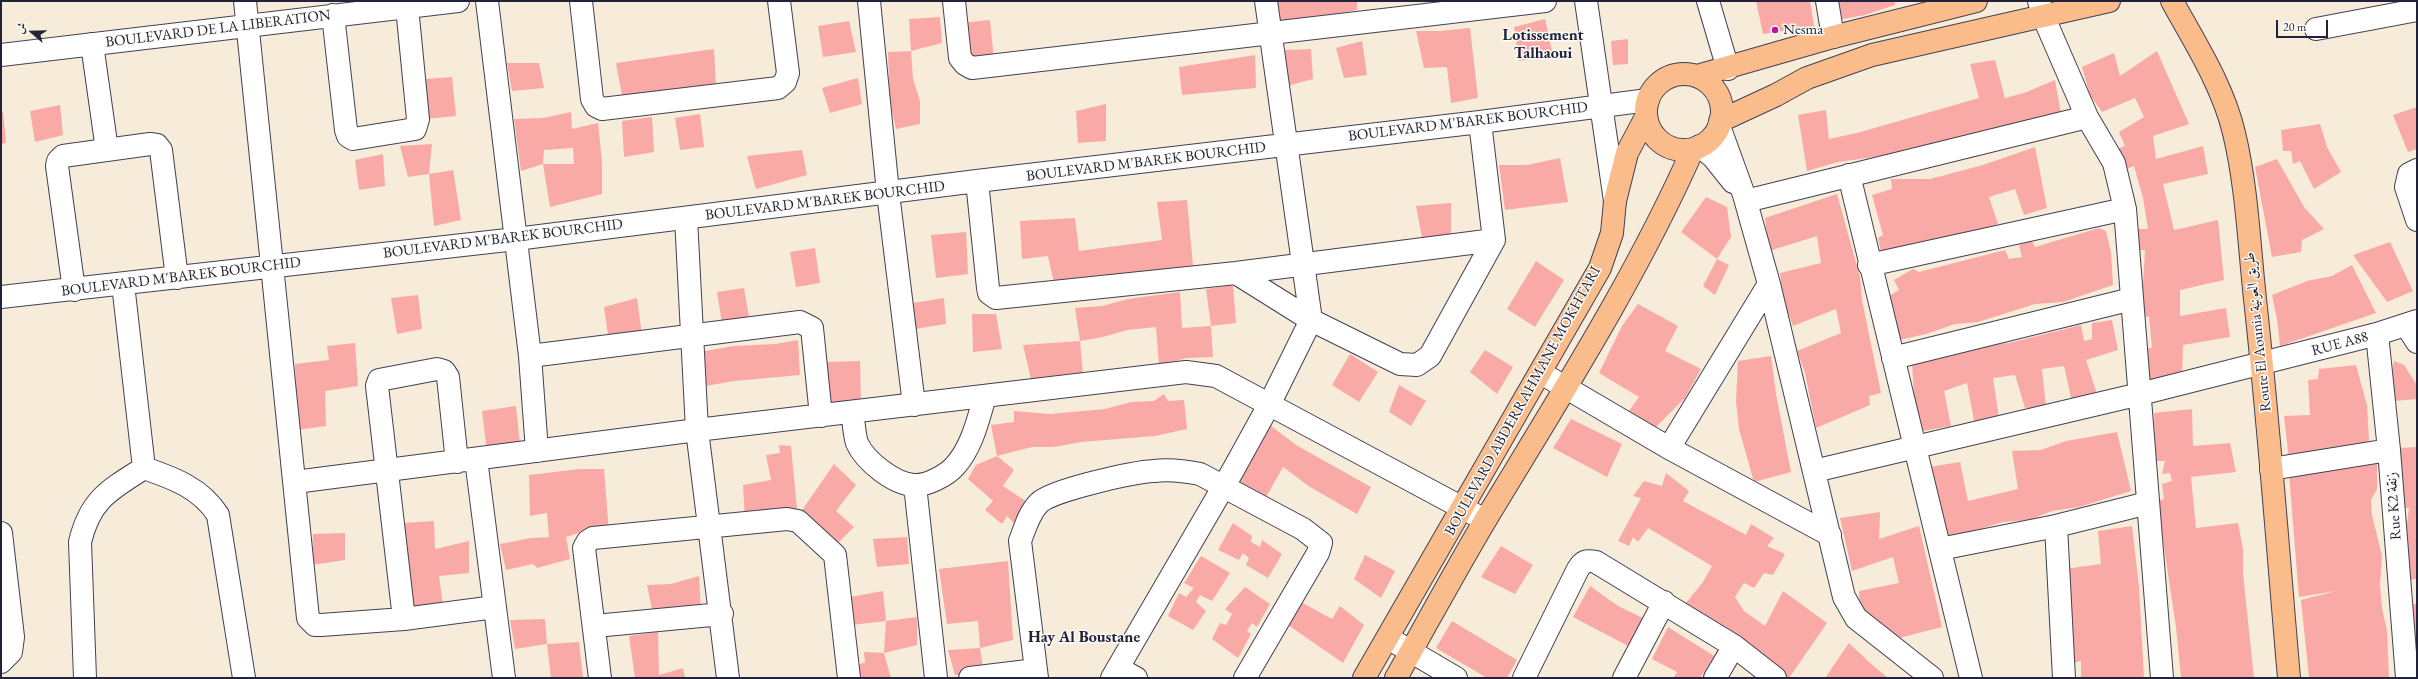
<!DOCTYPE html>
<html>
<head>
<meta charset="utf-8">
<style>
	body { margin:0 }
	#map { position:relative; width:2418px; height:679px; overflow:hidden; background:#f6ecd9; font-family:"EB Garamond",Amiri,serif }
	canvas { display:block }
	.frame { position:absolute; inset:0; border:2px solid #22223b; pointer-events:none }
	.north { position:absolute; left:12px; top:12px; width:40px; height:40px; -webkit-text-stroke:3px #fdfcf7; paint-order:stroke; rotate:290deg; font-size:11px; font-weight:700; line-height:16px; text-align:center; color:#22223b }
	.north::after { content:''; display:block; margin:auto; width:14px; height:18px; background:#22223b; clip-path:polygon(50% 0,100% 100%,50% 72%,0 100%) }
	.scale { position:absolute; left:2276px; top:20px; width:52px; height:18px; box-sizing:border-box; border:2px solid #22223b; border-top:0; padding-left:5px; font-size:12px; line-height:14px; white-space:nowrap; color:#22223b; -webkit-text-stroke:3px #fdfcf7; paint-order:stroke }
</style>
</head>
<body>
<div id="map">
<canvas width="2418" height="679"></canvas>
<div class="frame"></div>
<div class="north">ش</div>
<div class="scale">20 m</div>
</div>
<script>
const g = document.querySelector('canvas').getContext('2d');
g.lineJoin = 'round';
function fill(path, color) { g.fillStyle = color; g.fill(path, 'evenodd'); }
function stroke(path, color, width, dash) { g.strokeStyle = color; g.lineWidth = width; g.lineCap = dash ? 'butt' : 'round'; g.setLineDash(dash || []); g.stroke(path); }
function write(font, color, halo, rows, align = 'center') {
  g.font = font + ' "EB Garamond",Amiri,serif'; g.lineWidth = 3; g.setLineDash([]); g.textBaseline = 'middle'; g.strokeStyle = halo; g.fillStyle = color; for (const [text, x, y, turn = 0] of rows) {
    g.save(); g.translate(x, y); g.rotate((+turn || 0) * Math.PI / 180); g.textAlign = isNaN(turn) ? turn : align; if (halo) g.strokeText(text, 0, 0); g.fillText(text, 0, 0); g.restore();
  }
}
fill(new Path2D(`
	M1277 1H1357V10L1280 25Z
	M1756 1H1810L1814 26 1763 34Z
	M1834 1H1895V5L1865 15 1837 20Z
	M940 17 942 43 911 51 909 19Z
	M1545 19 1553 55 1519 61 1514 27Z
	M990 20 994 60 970 62 961 23Z
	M849 21 856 52 823 57 818 26Z
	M1470 28 1478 98 1451 103 1447 67 1424 68 1416 31H1440Z
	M1628 39V64L1613 65 1611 41Z
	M1362 41 1367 75 1344 78 1336 48Z
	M714 49 716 86 623 101 616 63Z
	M1311 49 1313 79 1287 86 1285 50Z
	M911 51 913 79 920 101V124L896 129 890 102 888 52Z
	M2157 51 2189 124 2153 136 2156 159 2203 146 2208 174 2163 184 2174 230 2218 220 2224 280 2180 290V316L2226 308 2230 337 2183 345 2182 378 2146 385 2143 349 2152 348 2149 316 2141 319 2145 250H2136L2138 229H2148L2143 198 2134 166 2124 170 2123 157 2119 148 2125 146 2119 132 2144 117 2135 98 2102 112 2090 95 2082 67 2114 53 2120 76Z
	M1255 55 1256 88 1182 95 1179 67Z
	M1995 60 2005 98 2024 93 2055 80 2061 114 1889 155 1838 162 1807 171 1798 115 1826 110 1829 139 1857 133 1979 98 1970 64Z
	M507 63H539L544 88 512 91Z
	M452 77 456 116 426 119 425 79Z
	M858 78 862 104 830 113 822 88Z
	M1106 104V141L1078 143 1076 111Z
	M60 105 63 135 35 142 30 111Z
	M2417 107V149L2408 152 2393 115Z
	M3 112 6 143 1 144V113Z
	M571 112 572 129 598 123 602 162V194L550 207 543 164 521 171 514 119 543 118ZM573 148 574 164H543L544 150Z
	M700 114 704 147 680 150 675 118Z
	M652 117 654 152 624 157 622 121Z
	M2320 124 2327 147 2341 172 2314 189 2300 161 2293 164 2291 151H2283L2281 130Z
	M432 144 429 174 408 177 400 146Z
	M2035 147 2047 208 2024 215 2015 189 1989 197 1998 224 1971 233 1881 252 1878 238 1883 235 1872 195 1892 189 1891 179H1930L1983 165Z
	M802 150 807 175 756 189 747 156Z
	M383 154 385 186 359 190 355 160Z
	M1560 158 1568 202 1505 210 1499 165H1527Z
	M2277 159 2304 207 2324 229 2302 240 2301 252 2272 257 2255 167Z
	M453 170 461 220 434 226 429 174Z
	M1837 194 1860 277 1862 300 1881 393 1869 396 1870 405 1816 428 1805 373 1797 351 1841 333 1836 309 1793 326 1783 300 1780 273 1821 263 1817 236 1769 251 1765 218Z
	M1706 197 1727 207 1731 237 1717 259 1681 232Z
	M1187 200 1193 266 1054 283 1048 256 1022 259 1020 221 1075 218 1079 251 1162 240 1157 202Z
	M1451 203V237L1422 238 1416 206Z
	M2099 228 2106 231 2111 252 2113 285 2063 302 2035 304 1978 322 1955 324 1926 334 1899 340 1889 296 1899 290 1894 280 1913 269 1919 272 2005 250 2009 259 2022 257 2019 245 2032 241 2035 247Z
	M966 232 968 274 936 278 931 235Z
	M2390 242 2413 291 2387 302 2353 255Z
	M815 248 820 283 796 287 790 252Z
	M1717 259 1729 265 1715 295 1703 286Z
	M1536 261 1564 280 1535 327 1507 309Z
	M2352 265 2376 313 2280 346 2277 319 2272 295 2307 281 2332 276Z
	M1233 285 1236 323 1211 326 1206 289Z
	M744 288 749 317 722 323 717 292Z
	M1180 292 1182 328 1211 326 1213 357 1187 358 1159 365 1156 327 1127 330 1103 337 1080 341 1075 308 1102 306 1128 299Z
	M418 295 422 329 397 334 391 298Z
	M637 298 642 335 609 342 604 307Z
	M944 298 946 324 915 329 913 303Z
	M1638 304 1678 326 1665 351 1701 369 1685 398 1654 429 1628 412 1639 397 1599 373 1622 326Z
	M972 314H996L1002 349 973 352Z
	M2112 320 2118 350 2086 360 2097 394 2072 402 2064 366 2042 369 2046 407 2025 408 2015 375 1993 378 1999 418 1975 426 1967 383 1944 391 1951 426 1923 431 1914 395 1912 363 1937 356 1962 353 1984 345 2009 343 2081 325 2084 341 2092 339V323Z
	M798 340 800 375 734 381 700 387 699 352 734 346 775 344Z
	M1080 341 1083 373 1031 379 1023 345Z
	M355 343 358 386 325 391 326 426 297 430 295 364 329 360 327 346Z
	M1485 350 1513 367 1497 394 1470 372Z
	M1350 354 1378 372 1359 402 1332 385Z
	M1771 356 1776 394 1791 472 1754 482 1739 429 1736 401 1738 361Z
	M860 361 861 402 831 405 824 362Z
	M2394 361 2404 365 2417 385V399L2394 401 2391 377Z
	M2356 365 2367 405 2369 441 2327 455 2289 460 2284 416 2310 415 2308 380 2318 379 2319 369Z
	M1399 385 1426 401 1411 426 1389 412Z
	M1164 394 1168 401 1184 400 1187 429 1155 436 1081 442 1054 447H1032L997 456 1014 470 1003 486 1027 502 1014 523 1007 516 1002 524 985 510 993 501 968 479 976 465 997 456 991 425 1014 422V411L1050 414 1105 409 1131 402 1154 401Z
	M516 406 520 445 487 452 482 411Z
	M2192 409 2193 446 2230 443 2236 472 2191 477 2196 528 2238 523 2243 549V574L2254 678H2181L2176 627 2157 501 2164 499 2162 484 2172 481 2170 473 2162 474 2165 461H2155L2154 413Z
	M1571 419 1622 444 1607 477 1553 448Z
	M1270 425 1296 445 1371 487 1357 514 1310 487 1283 467 1265 499 1238 481Z
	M2117 432 2131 491 2079 507 2052 511 2029 520 2003 522 1950 538 1940 510 1929 467 1960 462 1968 501 2018 489 2012 451 2041 450 2066 441Z
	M779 445 791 446 797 509 775 516 745 521 743 485 771 480 766 455 780 453Z
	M2417 447V579L2408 580 2406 532 2409 508H2402L2399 448Z
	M2377 462V489L2371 500 2372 515 2382 556 2380 585 2382 608 2387 631 2389 678H2309L2301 600 2336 591 2299 597 2289 474Z
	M834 464 856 485 836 511 854 527 838 543 800 513Z
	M579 469H604L609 533 585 531 566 537 570 559 537 568 533 564 506 570 500 544 531 538 549 537 547 513 530 516 529 475Z
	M1666 473 1689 491 1683 501 1746 535 1751 524 1774 538 1767 546 1785 554 1773 575 1764 573 1754 588 1744 583 1735 597 1744 611 1765 626 1783 591 1827 623 1789 678H1785L1685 604 1703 582 1712 566 1648 528 1638 542 1633 537 1629 546 1618 541 1641 498 1633 496 1644 481 1662 486Z
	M1880 512 1879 539 1919 526 1942 627 1895 639 1860 610 1859 591 1899 583 1893 557 1852 571 1840 518Z
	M434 521 435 549 469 541V573L439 576 443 605 413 607 403 523Z
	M1233 523 1252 536 1251 542 1260 547 1262 540 1282 554 1268 578 1246 565 1249 558 1243 553 1239 560 1218 550Z
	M2132 526 2139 587 2144 678H2081V661L2073 663 2071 645 2072 616 2065 569 2101 564 2098 531Z
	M345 533V560L312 565 313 534Z
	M907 537 909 564 877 567 873 539Z
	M1501 546 1533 565 1515 594 1481 577Z
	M1365 555 1395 571 1381 598 1354 579Z
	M1201 556 1230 573 1212 601 1200 595 1196 602 1206 611 1193 630 1168 616 1179 593 1186 597 1194 588 1184 583Z
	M1008 561 1013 640 980 648 978 621 947 624 939 569Z
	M699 576 701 610 653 614 647 585 671 584Z
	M1590 586 1618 606 1647 620 1630 647 1573 617Z
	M1245 587 1270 604 1257 627 1252 623 1247 631 1251 634 1238 658 1212 639 1220 623 1226 625 1232 614 1225 609Z
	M883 591 886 621 852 625 850 597Z
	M1301 602 1332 619 1340 606 1364 625 1343 663 1288 625Z
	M2411 604H2417L2415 661Z
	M917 617V645L884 653 886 621Z
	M545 619 547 644 515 649 510 620Z
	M1452 621 1517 660 1507 678H1487L1436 648Z
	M1668 627 1714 656 1700 678H1673L1677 672 1652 659Z
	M658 632 659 675 683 668 685 678H635L629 636Z
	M579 642 583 678H551L547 644Z
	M1849 643 1870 663 1888 678H1825Z
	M980 648 984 674 955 675 948 650Z
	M864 652 884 653 891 678H857L856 666 865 662Z`), '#faaaa6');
const minor = new Path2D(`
	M245 1 308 618 315 625H321L404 619 495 607
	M487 1 530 356 537 451
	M581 1 592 99 596 106 602 109 778 88 785 82 788 73 779 1
	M869 1 888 193 914 405
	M954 1 960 58 965 64 972 68 1545 1
	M1586 1 1615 201
	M1708 1 1728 69
	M1827 1 1833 37
	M2039 1 2044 18 2087 117 2114 163 2125 209 2162 678
	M333 15 346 130 348 136 353 139 415 129 418 119 407 7
	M2316 29 2417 10
	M92 44 107 150
	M1 55 458 1
	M1719 126 1744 195 1769 284 1844 597 1856 618 1932 678
	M1700 146 1713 157 1733 182
	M2417 170 2409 174 2406 187 2417 220
	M1849 175 1971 678
	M977 181 988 288 989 293 996 298 1236 273 1494 240
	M1746 201 2087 117
	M686 218 697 430 728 678
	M1869 265 2125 209
	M1236 273 1311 320 1400 364 1417 365 1430 356 1494 240 1480 122
	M123 284 144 468C173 478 201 488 218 515L244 678
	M74 290 57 166 58 161 63 156 150 144 157 145 161 150 177 278
	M1 297 516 239 977 181 1480 122 1648 100
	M2406 325 2417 342
	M2377 334 2389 450 2407 678
	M530 356 800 322 812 328 821 416
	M1893 358 2132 299
	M1541 373 1669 448 1830 535
	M852 412C854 422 854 434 857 443 865 461 894 484 914 485 927 486 947 475 955 466 972 447 978 420 985 396
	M1669 448 1769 284
	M476 459 504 678
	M2271 469 2389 450
	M1814 471 2140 394 2377 334 2417 321
	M295 482 697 430 1186 372 1216 376 1485 520
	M915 485 936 678
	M2056 526 2064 678
	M1 533 13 637 11 652 1 662
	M1940 549 2056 526 2148 503
	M404 619 377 386 379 380 437 369 444 371 448 377 457 462
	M595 626 722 614
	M1388 638 1456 678
	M1118 668 1136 678
	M85 678 80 542C90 500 109 490 144 468
	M600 678 584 548 588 541 593 538 787 519 798 521 835 555 849 678
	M970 678 1036 670
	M1037 678 1020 541C1025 528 1029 513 1039 503 1052 490 1134 472 1154 471 1170 469 1185 471 1200 474L1303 529 1321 543 1318 553 1245 678
	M1112 678 1232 472 1269 405 1311 320 1266 1
	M1524 678 1578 569C1583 561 1586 560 1596 562L1734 646 1775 678
	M1624 678 1664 602
	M1715 678 1734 646`);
const major = new Path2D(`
	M2172 1C2195 43 2223 86 2234 133 2247 187 2249 244 2255 299 2269 425 2278 552 2289 678
	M1646 112a38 38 0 1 1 76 0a38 38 0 1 1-76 0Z
	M1697 76 1833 37 1976 1
	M1720 121 1776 95 1807 78 1872 55 2109 1
	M1364 678 1600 268 1612 233 1615 201 1627 153 1646 117
	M1396 678C1426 625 1455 571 1486 519 1559 398 1636 278 1693 149`);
stroke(minor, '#424053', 24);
stroke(major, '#424053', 24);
stroke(minor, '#fff', 22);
stroke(major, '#f9bc8a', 22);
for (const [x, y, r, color] of [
	[1775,30,4,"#b5179e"]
]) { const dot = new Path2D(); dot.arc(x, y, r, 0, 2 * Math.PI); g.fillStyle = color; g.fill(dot); stroke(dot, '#fdfcf7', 1.5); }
write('15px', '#22223b', '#fdfcf7', [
	["BOULEVARD DE LA LIBERATION",218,29,-7],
	["BOULEVARD M'BAREK BOURCHID",1468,122,-7],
	["BOULEVARD M'BAREK BOURCHID",1146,162,-7],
	["BOULEVARD M'BAREK BOURCHID",825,201,-7],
	["BOULEVARD M'BAREK BOURCHID",503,239,-7],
	["BOULEVARD M'BAREK BOURCHID",181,277,-7],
	["Route El Aounia طريق العونية",2258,332,-96],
	["RUE A88",2340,344,-15],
	["BOULEVARD ABDERRAHMANE MOKHTARI",1523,401,-61],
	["Rue K2 زنقة",2394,506,-94]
]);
write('15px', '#22223b', '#fdfcf7', [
	["Nesma",1783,30]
], 'left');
write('bold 16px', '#22223b', '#fdfcf7', [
	["Lotissement",1543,36],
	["Talhaoui",1543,54],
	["Hay Al Boustane",1084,638]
]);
</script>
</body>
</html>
